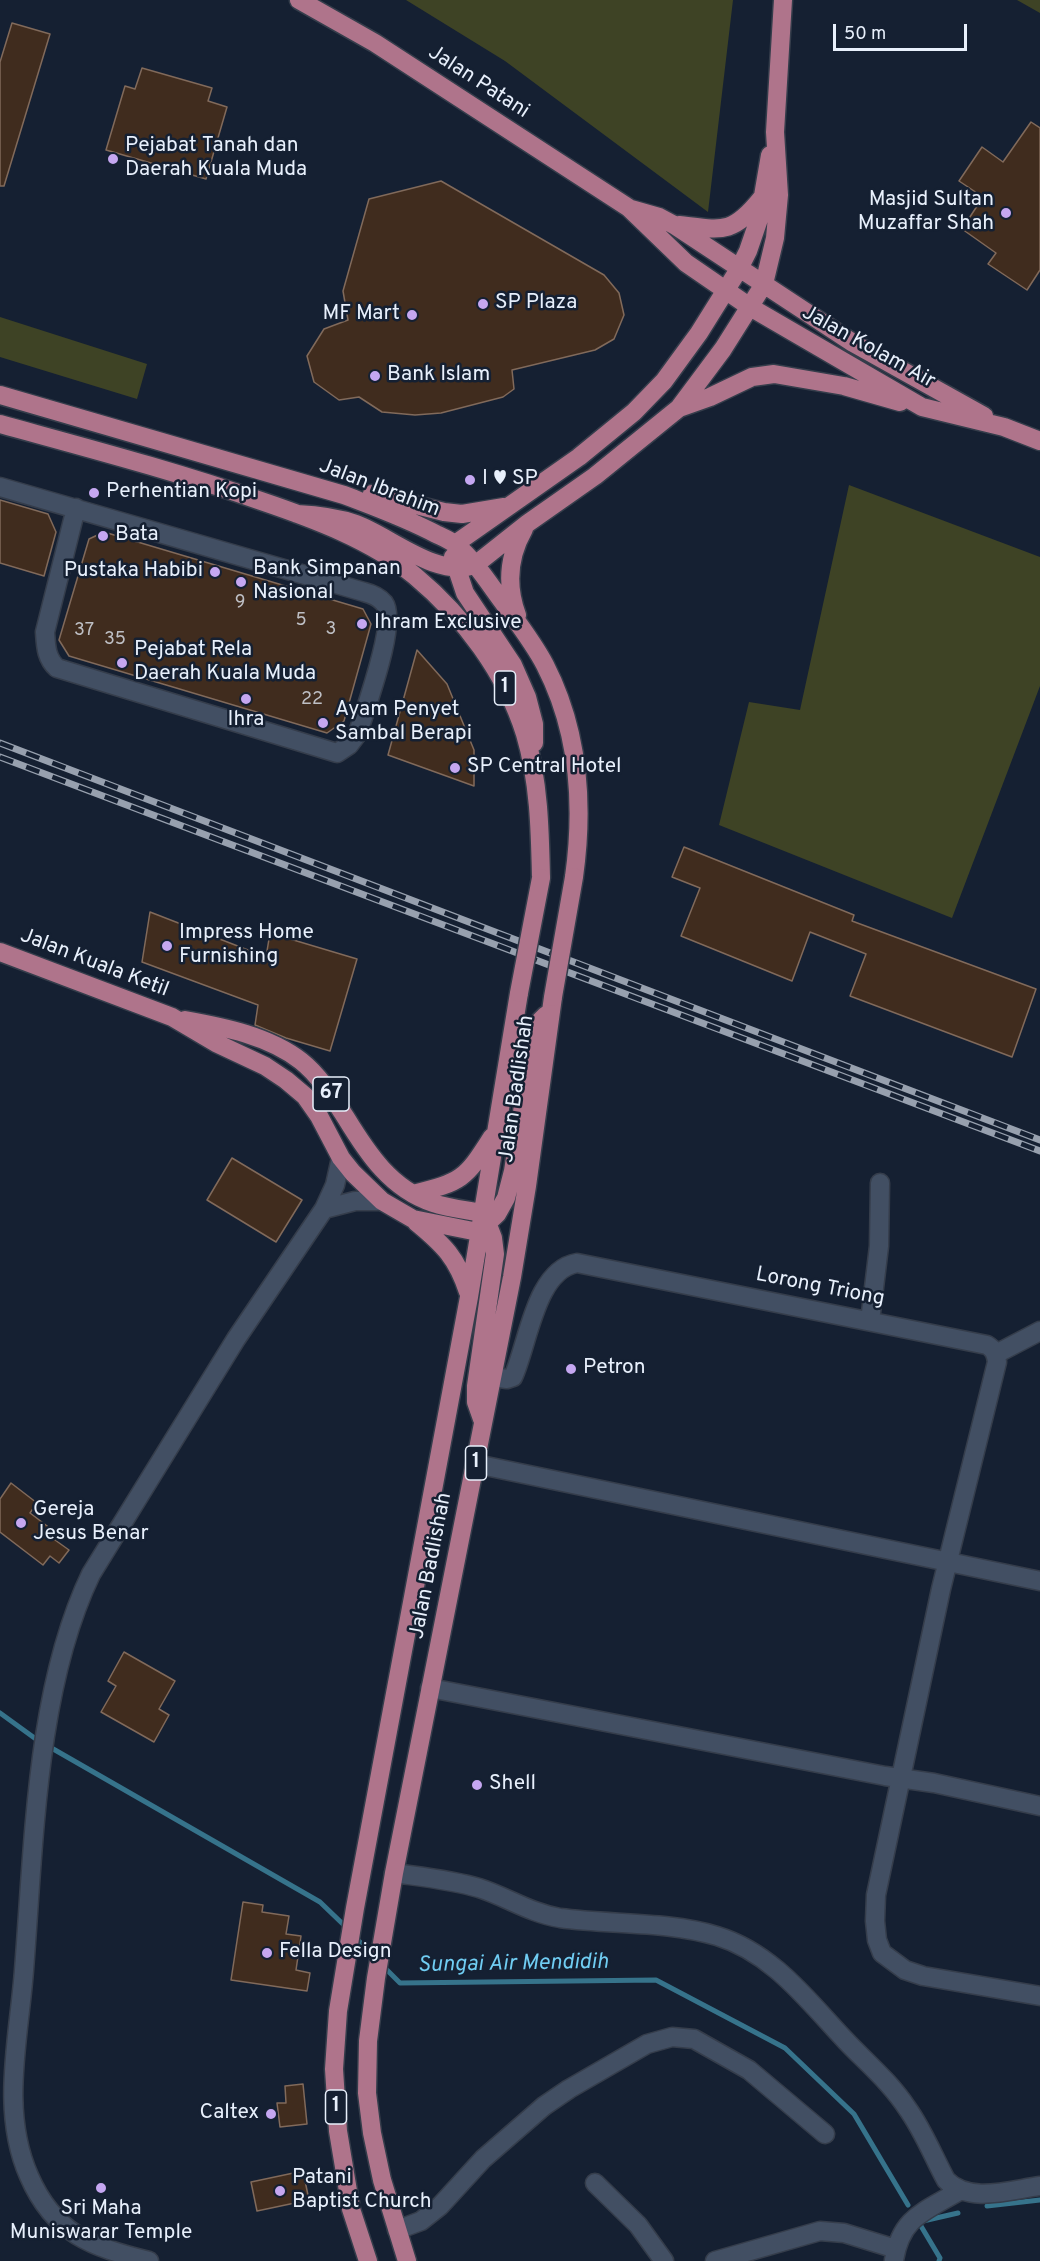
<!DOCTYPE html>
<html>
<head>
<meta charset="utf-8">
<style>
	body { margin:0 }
	#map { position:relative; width:1040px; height:2261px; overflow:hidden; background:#152032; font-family:Overpass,sans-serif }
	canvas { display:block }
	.scale { position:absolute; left:833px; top:24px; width:134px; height:27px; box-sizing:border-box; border:3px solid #e8f0fc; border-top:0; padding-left:8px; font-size:18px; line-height:21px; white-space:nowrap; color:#e8f0fc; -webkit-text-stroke:4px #152032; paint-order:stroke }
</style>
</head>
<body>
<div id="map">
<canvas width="1040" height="2261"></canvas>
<div class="scale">50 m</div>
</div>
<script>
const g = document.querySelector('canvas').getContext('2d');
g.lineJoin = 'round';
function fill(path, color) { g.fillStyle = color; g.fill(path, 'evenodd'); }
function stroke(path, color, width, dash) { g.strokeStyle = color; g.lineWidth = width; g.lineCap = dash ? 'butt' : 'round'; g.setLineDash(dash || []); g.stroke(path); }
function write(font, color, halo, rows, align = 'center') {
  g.font = font + ' Overpass,sans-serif'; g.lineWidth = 5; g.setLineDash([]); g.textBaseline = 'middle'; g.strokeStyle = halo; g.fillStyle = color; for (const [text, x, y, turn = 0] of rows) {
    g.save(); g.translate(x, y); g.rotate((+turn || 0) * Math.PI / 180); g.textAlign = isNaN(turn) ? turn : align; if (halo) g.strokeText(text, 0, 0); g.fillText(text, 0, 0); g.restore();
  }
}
fill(new Path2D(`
	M406 0H733L708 212 505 61Z
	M1017 0H1040V13Z
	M0 317 147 364 137 399 0 357Z
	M849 485 1040 557V686L952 918 719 825 749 702 800 710Z`), '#3e4325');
stroke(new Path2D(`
	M0 1713 40 1742
	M48 1746 320 1902 347 1928
	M355 1937 376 1959
	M382 1965 400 1983 656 1980 785 2048 854 2114 908 2205
	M987 2206 1040 2200
	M918 2221 940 2258 939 2261
	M923 2221 958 2213`), '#36738b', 5);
const building = new Path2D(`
	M12 23 50 34 4 186H0V62Z
	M142 68 212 88 208 101 227 107 206 179 106 150 125 86 135 89Z
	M1031 122 1040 128V270L1027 290 988 264 996 253 962 229 983 197 959 181 982 147 1003 162Z
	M441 181 604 275 619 293 624 315 614 339 595 350 512 370 514 389 503 397 441 413 415 415 382 412 359 397 339 400 314 382 307 356 324 329 348 320 343 291 369 199Z
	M0 500 48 514 56 532 44 576 0 563Z
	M104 532 363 609 371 624 344 721 327 733 69 656 59 640 89 539Z
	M417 650 447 684 474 750V786L388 755Z
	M684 847 854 915 852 921 1036 989 1012 1057 850 996 866 954 810 932 792 981 681 936 700 888 672 877Z
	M150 912 266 957 270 933 357 959 330 1051 286 1038 255 1025 258 1005 142 962Z
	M232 1158 302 1200 276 1242 207 1200Z
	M11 1483 37 1503 30 1513 59 1535 55 1540 69 1550 59 1563 50 1556 43 1565 0 1532V1499Z
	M124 1652 175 1681 159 1709 169 1715 154 1742 101 1712 116 1686 108 1681Z
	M243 1902 263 1905 262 1912 289 1916 286 1934 301 1936 296 1970 310 1973 307 1991 231 1980Z
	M303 2084 307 2124 280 2127 277 2103H286L285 2086Z
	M303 2171 309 2200 257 2211 251 2182Z`);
fill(building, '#402c1e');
stroke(building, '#816a5b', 1.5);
const minor = new Path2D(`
	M0 487 364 592C372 594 379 597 384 603 398 622 365 709 358 733L349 745 337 753 57 668C46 658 46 646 45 632L76 508
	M324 1209 355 1201H382
	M870 1321 879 1246 880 1183
	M996 1354 1040 1331
	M493 1377 507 1379 513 1377C528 1345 535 1270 577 1263L987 1345C994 1349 996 1354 997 1362L941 1589 876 1895 875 1921 877 1940 882 1953 905 1970 923 1976 1040 1996
	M476 1464 1040 1581
	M430 1688 885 1776 934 1783 1040 1806
	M394 1873C422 1877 452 1880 479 1888 507 1897 530 1913 560 1918 612 1925 667 1921 717 1936 773 1953 808 2001 846 2041 867 2063 890 2082 907 2108 923 2130 933 2156 946 2180 969 2204 1010 2190 1040 2186
	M595 2183 638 2225 664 2261
	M397 2230 421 2221 440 2206 483 2159 544 2106 569 2089 647 2044 672 2037 694 2039 749 2070 825 2134
	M894 2260C901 2217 924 2212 959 2191
	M149 2261C92 2247 54 2234 29 2176 0 2111 19 2038 24 1970 34 1844 36 1688 91 1574L236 1339 324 1209 335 1185 341 1158
	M715 2261 820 2231 844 2233 896 2249`);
const major = new Path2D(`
	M299 0 375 43 629 208 686 263 750 307 922 407 1004 427 1040 441
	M631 209 659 217 674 225 853 343 984 416
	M679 225C722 230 732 235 761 199
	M0 395 344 495C375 507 406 518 436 534 442 537 450 540 456 545 474 560 488 582 502 601 517 622 533 642 545 665 579 731 584 805 574 877
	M679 408 710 397 752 377 774 374 844 386 900 402
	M0 424C87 448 175 471 261 501 314 519 371 540 415 576 464 617 506 673 525 734 539 781 540 830 541 878
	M372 494 444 512 462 514 504 507
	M297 514C318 515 336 517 356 524 391 537 436 578 475 565L528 523 595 476 679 408 723 349 764 284 775 238 779 195 775 132 783 0
	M455 544 579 457 634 412 664 381 699 333 739 269 748 251 759 219 770 155
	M453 557 465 593 513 665 527 697 534 724V743
	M517 615C506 585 508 557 524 529
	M0 952 172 1017 216 1043 265 1066 286 1080 305 1096 319 1116 341 1158 353 1173 382 1201 413 1219 478 1232
	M185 1020C224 1027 269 1036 301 1061 320 1076 333 1098 346 1118 368 1154 391 1189 433 1203 448 1208 466 1210 482 1213
	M413 1194C461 1182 465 1180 492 1137
	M416 1222C444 1245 457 1258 468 1292
	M478 1232 497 1214 506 1198 513 1171 533 1040 540 1021 546 1015
	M482 1419 476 1402V1386L495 1254 493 1238 485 1217
	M368 2261 351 2209 338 2131 334 2069 338 2011 355 1908 469 1297 519 993
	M407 2261 382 2180 372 2133 367 2093 368 2041 376 1978 394 1873 512 1277 527 1186 553 997`);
stroke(minor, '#353d4b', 21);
stroke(major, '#353d4b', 21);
stroke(minor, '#424f63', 18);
stroke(major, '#af748b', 18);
const rail = new Path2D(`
	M0 743 1040 1140
	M0 757 1040 1151`);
stroke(rail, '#97a0ae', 7);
stroke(rail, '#152032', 4.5, [14]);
const majorBridge = new Path2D(`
	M519 993 541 878
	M553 997 574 877`);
stroke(majorBridge, '#353d4b', 21, []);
stroke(majorBridge, '#af748b', 18);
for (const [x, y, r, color] of [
	[113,159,6,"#c5a7f1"],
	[1006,213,6,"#c5a7f1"],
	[483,304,6,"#c5a7f1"],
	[412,315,6,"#c5a7f1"],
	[375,376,6,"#c5a7f1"],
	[470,480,6,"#c5a7f1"],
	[94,493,6,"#c5a7f1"],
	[103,536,6,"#c5a7f1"],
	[215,572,6,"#c5a7f1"],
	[241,582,6,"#c5a7f1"],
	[362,624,6,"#c5a7f1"],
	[122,663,6,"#c5a7f1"],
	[246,699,6,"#c5a7f1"],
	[323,723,6,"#c5a7f1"],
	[455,768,6,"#c5a7f1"],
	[167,946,6,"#c5a7f1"],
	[571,1369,6,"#c5a7f1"],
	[21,1523,6,"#c5a7f1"],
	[477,1785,6,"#c5a7f1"],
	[267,1953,6,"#c5a7f1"],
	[271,2114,6,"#c5a7f1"],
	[101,2188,6,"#c5a7f1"],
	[280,2191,6,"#c5a7f1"]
]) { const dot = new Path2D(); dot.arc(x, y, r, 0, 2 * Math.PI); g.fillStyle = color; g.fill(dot); stroke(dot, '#152032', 2); }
write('18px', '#bebfc4', null, [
	["9",240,603],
	["5",301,621],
	["3",331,630],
	["37",84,631],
	["35",115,640],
	["22",312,700]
]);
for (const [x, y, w] of [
	[505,688,21],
	[331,1094,36],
	[476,1463,21],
	[336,2107,21]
]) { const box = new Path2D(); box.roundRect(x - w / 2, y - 17, w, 34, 4.5); g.fillStyle = '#152032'; g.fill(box); stroke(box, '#e8f0fc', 1.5); }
write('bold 20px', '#e8f0fc', null, [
	["1",505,688],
	["67",331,1094],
	["1",476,1463],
	["1",336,2107]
]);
write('21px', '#e8f0fc', '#152032', [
	["Jalan Patani",478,83,33],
	["Jalan Kolam Air",868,348,29],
	["Jalan Ibrahim",379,489,21],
	["Jalan Kuala Ketil",94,964,21],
	["Jalan Badlishah",518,1089,-82],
	["Lorong Triong",820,1288,11],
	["Jalan Badlishah",432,1566,-79]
]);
write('21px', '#e8f0fc', '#152032', [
	["Pejabat Tanah dan",125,147],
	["Daerah Kuala Muda",125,171],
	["Masjid Sultan",994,201,"right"],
	["Muzaffar Shah",994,225,"right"],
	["SP Plaza",495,304],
	["MF Mart",400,315,"right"],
	["Bank Islam",387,376],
	["I ♥ SP",482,480],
	["Perhentian Kopi",106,493],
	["Bata",115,536],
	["Bank Simpanan",253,570],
	["Nasional",253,594],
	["Pustaka Habibi",203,572,"right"],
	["Ihram Exclusive",374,624],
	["Pejabat Rela",134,651],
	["Daerah Kuala Muda",134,675],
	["Ayam Penyet",335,711],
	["Sambal Berapi",335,735],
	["Ihra",246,721,"center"],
	["SP Central Hotel",467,768],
	["Impress Home",179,934],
	["Furnishing",179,958],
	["Petron",583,1369],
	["Gereja",33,1511],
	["Jesus Benar",33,1535],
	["Shell",489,1785],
	["Fella Design",279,1953],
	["Caltex",259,2114,"right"],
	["Patani",292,2179],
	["Baptist Church",292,2203],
	["Sri Maha",101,2210,"center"],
	["Muniswarar Temple",101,2234,"center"]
], 'left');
write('italic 22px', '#70cdf3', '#152032', [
	["Sungai Air Mendidih",513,1965,-1]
]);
</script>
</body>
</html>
